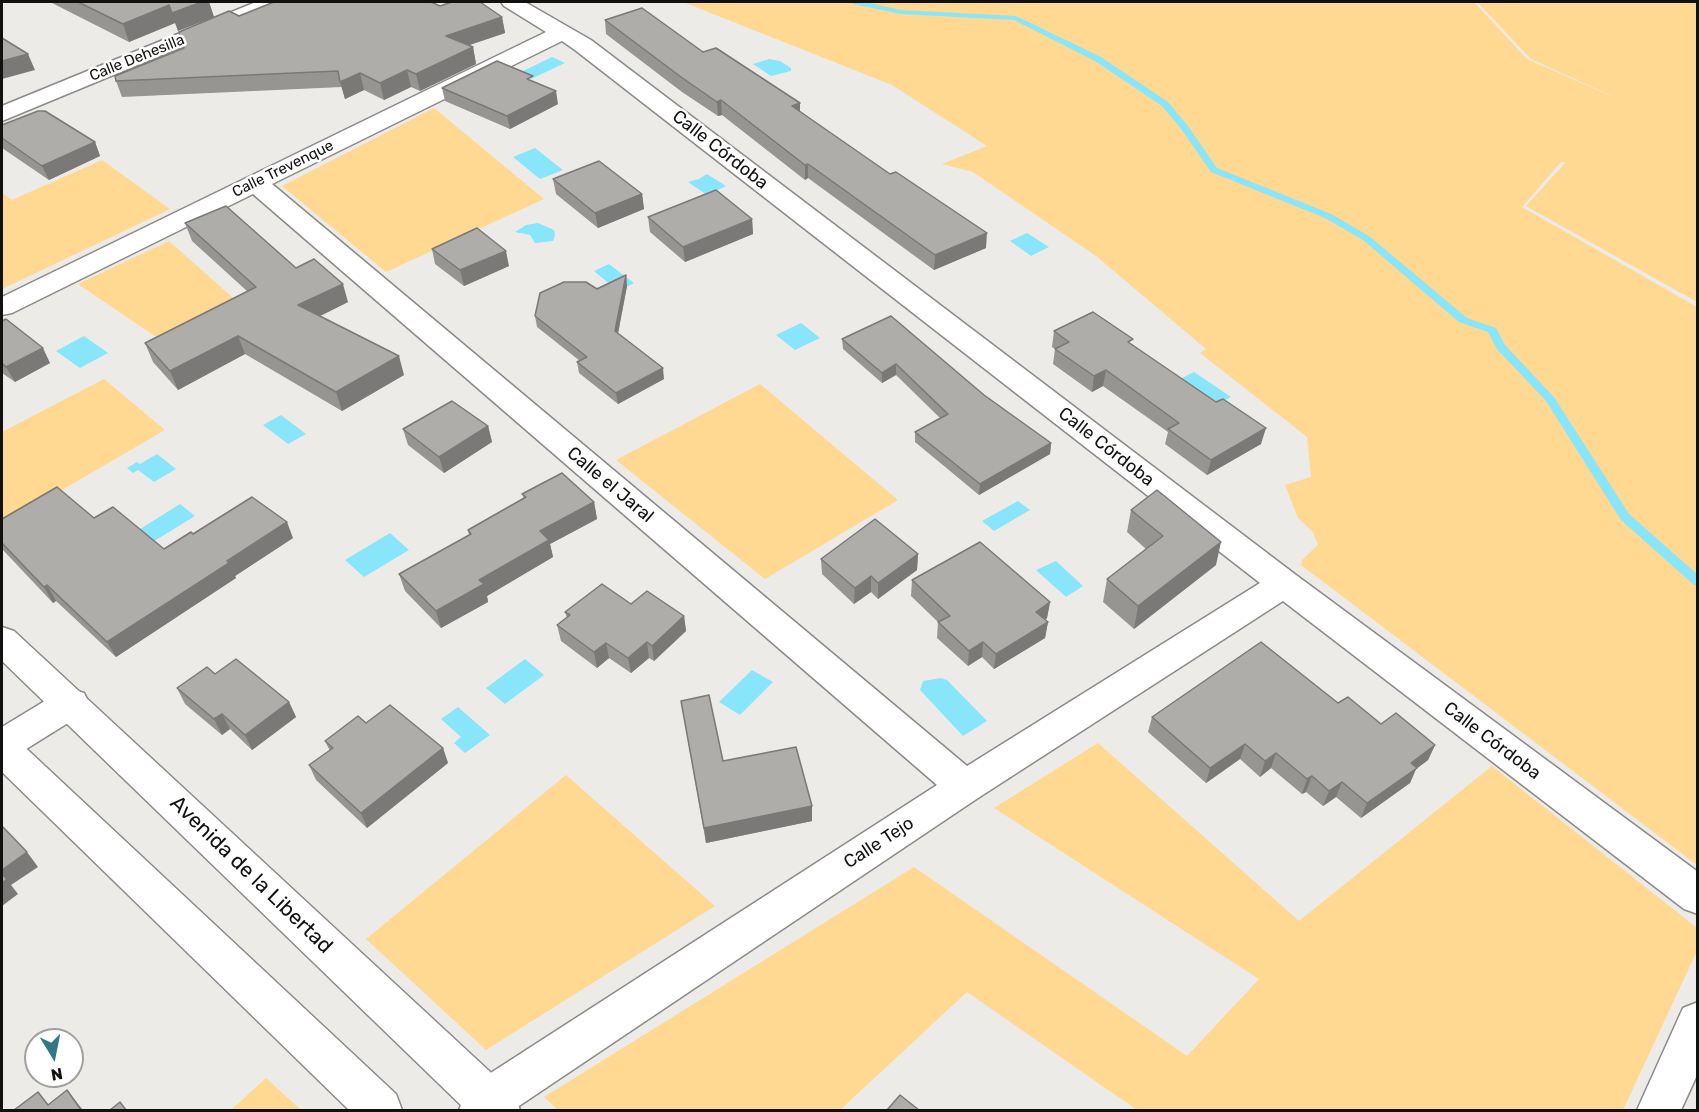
<!DOCTYPE html>
<html>
<head>
<meta charset="utf-8">
<style>
	body { margin:0 }
	#map { position:relative; width:1699px; height:1112px; overflow:hidden; background:#edebe8; font-family:Rubik,sans-serif }
	canvas { display:block }
	.frame { position:absolute; inset:0; border:3px solid #121110; pointer-events:none }
	.north { position:absolute; left:24px; top:1028px; width:60px; height:60px; box-sizing:border-box; background:#fff; border:2px solid #a0a09f; border-radius:50%; rotate:170deg; font-size:16px; font-weight:700; line-height:24px; text-align:center; color:#121110 }
	.north::after { content:''; display:block; margin:auto; width:21px; height:27px; background:#337886; clip-path:polygon(50% 0,100% 100%,50% 72%,0 100%) }
</style>
</head>
<body>
<div id="map">
<canvas width="1699" height="1112"></canvas>
<div class="frame"></div>
<div class="north">N</div>
</div>
<script>
const g = document.querySelector('canvas').getContext('2d');
g.lineJoin = 'round';
function fill(path, color) { g.fillStyle = color; g.fill(path, 'evenodd'); }
function stroke(path, color, width, dash) { g.strokeStyle = color; g.lineWidth = width; g.lineCap = dash ? 'butt' : 'round'; g.setLineDash(dash || []); g.stroke(path); }
function write(font, color, halo, rows, align = 'center') {
  g.font = font + ' Rubik,sans-serif'; g.lineWidth = 5; g.setLineDash([]); g.textBaseline = 'middle'; g.strokeStyle = halo; g.fillStyle = color; for (const [text, x, y, turn = 0] of rows) {
    g.save(); g.translate(x, y); g.rotate((+turn || 0) * Math.PI / 180); g.textAlign = isNaN(turn) ? turn : align; if (halo) g.strokeText(text, 0, 0); g.fillText(text, 0, 0); g.restore();
  }
}
fill(new Path2D(`
	M683 2H1474L1527 59 1627 103 1531 59 1477 2H1697V302L1526 206 1566 162H1561L1522 207 1697 307V865L1301 565 1302 560 1318 545 1313 532 1298 518 1285 485 1311 477 1307 437 1200 353 1206 349 1096 256 973 172 942 164 987 146 892 85Z
	M434 108 544 199 386 272 282 186Z
	M102 160 170 209 2 289V193L12 200Z
	M169 241 240 304 162 341 78 284Z
	M104 379 165 430 2 525V432Z
	M760 384 898 500 765 579 616 460Z
	M1098 743 1299 921 1492 766 1697 928V951L1623 1110H1137L967 992 840 1110H558L544 1097 914 867 1187 1056 1259 979 994 808Z
	M566 775 715 906 486 1050 366 939Z
	M266 1078 301 1110H231Z`), '#ffd891');
fill(new Path2D(`
	M552 57 565 63 531 79 519 73Z
	M769 59 780 61 791 68V71L771 76 753 64Z
	M535 148 563 170 540 179 513 157Z
	M707 174 726 186 707 195 688 182 699 179Z
	M538 223 554 230 555 235 553 241 535 243 530 235 515 232 526 225Z
	M1027 233 1049 247 1031 256 1010 241Z
	M609 264 634 283 618 291 594 271Z
	M801 323 820 338 795 350 776 335Z
	M84 336 108 353 80 368 56 351Z
	M1194 372 1231 397 1215 406 1178 380Z
	M281 415 306 434 288 444 263 425Z
	M157 454 176 469 154 482 138 470 133 473 127 468 137 462 140 464Z
	M1018 501 1030 510 994 531 982 521Z
	M180 504 195 516 151 543 137 531Z
	M390 533 409 550 364 577 345 560Z
	M1056 561 1083 586 1066 597 1036 570Z
	M525 659 544 675 505 704 486 688Z
	M752 670 773 682 740 715 719 702Z
	M941 678 947 680 987 721 963 736 920 690 923 681Z
	M458 707 490 735 465 753 454 743 461 737 441 719Z`), '#89e5fa');
fill(new Path2D(`
	M853 2H864L901 10 1016 16 1101 57 1168 102 1188 126 1217 168 1331 214 1369 236 1467 318 1496 328 1505 345 1554 397 1629 514 1698 575V586L1694 585 1621 520 1546 401 1497 349 1488 332 1459 322 1363 240 1325 218 1211 172 1182 130 1162 106 1095 61 1014 20 901 14 853 4Z`), '#89e5fa');
const street = new Path2D(`
	M256 2H283L280 6 2 121V106Z
	M501 2H525L591 40 1296 575 1698 872V914L1684 909 1283 601 978 798 513 1110H459L465 1094 472 1085 937 785 253 194 12 313 2 315V297L546 32 504 6ZM562 41 575 50 1260 583 967 766 272 184Z
	M71 689 84 693 89 703 84 713 15 756 2 760V727L58 693Z
	M1698 1002V1073L1681 1110H1637L1683 1008Z`);
const secondary = new Path2D(`
	M2 627 14 631 514 1094 520 1110H466L2 661Z
	M2 734 15 738 396 1094 402 1110H349L2 772Z`);
stroke(street, '#8c8a88', 3);
stroke(secondary, '#8c8a88', 3);
fill(street, '#fff');
fill(secondary, '#fff');
fill(new Path2D(`
	M50 2H209L214 17 175 23 129 42Z
	M239 16 502 17 505 33 469 45 473 47 476 64 420 91 411 87 384 100 364 90 345 99 342 87 122 97 116 81 184 48Z
	M605 20 703 52 800 103V111L986 248 934 270 808 178 805 180 722 115 718 116 682 92 606 34Z
	M533 82 558 104 510 129 445 101 442 88Z
	M2 125 95 142 100 156 49 180 2 148Z
	M553 179 642 194 644 209 598 228 556 194Z
	M648 217 752 219 753 234 685 262 650 232Z
	M185 223 296 268 348 302 320 316 404 375 342 411 245 354 178 390 153 362 145 343 247 291 192 241Z
	M432 249 509 266 464 286 435 264Z
	M626 275 627 286 618 334 664 379 618 404 579 373 577 362 580 361 537 327 535 316Z
	M2 321 50 363 15 382 2 373Z
	M1054 331 1132 344 1261 444 1207 475 1165 444 1168 432 1103 386 1092 392 1053 364 1055 349 1052 347Z
	M842 339 984 395 1051 443 1050 454 979 495 915 442V432L940 418 896 375 882 383 843 349Z
	M488 426 492 442 444 473 408 445 403 429Z
	M522 494 594 502 597 519 550 544 553 557 487 596 488 602 441 628 405 591 399 574 469 535 468 530 524 499Z
	M1131 510 1216 565 1134 629 1103 602 1107 579 1146 549 1127 532Z
	M94 518 164 549 193 534 293 538 235 576 236 578 116 657 56 601 53 603 2 549V519Z
	M918 554 917 570 878 599 871 592 854 604 822 574 821 559Z
	M912 580 1050 602 1047 618 1045 620 1048 622 1045 638 994 669 982 657 968 666 937 638 938 622 911 596Z
	M631 604 684 616 686 631 654 661 649 658 631 673 609 658 597 668 561 641 557 625 567 618 565 612Z
	M215 674 289 702 296 717 252 750 230 729 222 735 185 704 177 688Z
	M681 701 723 761 812 806V821L706 843Z
	M1338 703 1381 724 1435 745 1428 760 1416 769 1410 783 1361 818 1336 797 1323 806 1306 792 1302 794 1271 768 1260 777 1240 759 1206 783 1148 732 1152 717Z
	M366 723 443 748 448 763 367 828 316 780 309 765 330 751 325 741Z`), '#969592');
fill(new Path2D(`
	M202 2H209L214 17 178 31 175 23 129 42 123 24 169 5Z
	M502 17 505 33 449 52 446 36Z
	M473 47 476 64 420 91 416 74Z
	M28 54 35 70 2 79V61Z
	M407 70 411 87 384 100 380 83Z
	M360 73 364 90 345 99 340 82Z
	M556 91 558 104 510 129 507 116Z
	M721 100 722 115 718 116 717 102Z
	M800 103V118L792 106Z
	M95 142 100 156 49 180 42 166Z
	M808 164V178L805 180V165Z
	M642 194 644 209 598 228 595 213Z
	M752 219 753 234 685 262 683 247Z
	M987 233 986 248 934 270 935 255Z
	M506 251 509 266 464 286 460 270Z
	M626 275 627 286 616 343 615 331Z
	M343 284 348 302 304 324 298 305Z
	M238 336 245 354 178 390 170 371Z
	M43 348 50 363 15 382 6 367Z
	M399 356 404 375 342 411 336 392Z
	M896 364V375L882 383V373Z
	M663 368 664 379 618 404 616 393Z
	M1106 370 1103 386 1092 392 1094 376Z
	M488 426 492 442 444 473 439 457Z
	M1266 428 1261 444 1207 475 1211 460Z
	M1051 443 1050 454 979 495 980 484Z
	M594 502 597 519 550 544 553 557 487 596 488 602 441 628 436 611 479 580 540 531Z
	M287 522 293 538 235 576 236 578 116 657 107 642Z
	M1221 542 1216 565 1134 629 1138 606Z
	M918 554 917 570 878 599V583Z
	M871 576V592L854 604 855 588Z
	M47 585 56 601 53 603 44 587Z
	M1050 602 1047 618 1034 627 1036 612Z
	M684 616 686 631 654 661 652 646Z
	M1048 622 1045 638 994 669 996 654Z
	M647 642 649 658 631 673 628 658Z
	M983 642 982 657 968 666 969 651Z
	M606 643 609 658 597 668 594 652Z
	M289 702 296 717 252 750 245 735Z
	M222 714 230 729 222 735 214 719Z
	M1245 744 1240 759 1206 783 1210 768Z
	M1435 745 1428 760 1416 769 1410 783 1361 818 1367 803 1411 763Z
	M443 748 448 763 367 828 361 813Z
	M1276 753 1271 768 1260 777 1265 761Z
	M1312 776 1306 792 1302 794 1307 779Z
	M1342 782 1336 797 1323 806 1329 791Z
	M812 806V821L706 843 704 828Z
	M27 852 38 867 11 885 18 894 2 906V870Z
	M67 1090 78 1104 83 1110H81Z`), '#7a7977');
const building = new Path2D(`
	M78 2H202L172 13 169 5 123 24Z
	M274 2H431L440 6 452 2H480L502 17 446 36 473 47 416 74 407 70 380 83 360 73 340 82 338 71 116 81 115 76 184 48 179 32 229 11 239 16Z
	M642 8 703 52 716 48 800 103 792 106 890 174 896 172 987 233 935 255 808 164 805 165 721 100 717 102 681 77 605 20Z
	M2 38 28 54 2 61Z
	M497 61 533 76 527 79 556 91 507 116 442 88Z
	M38 111H45L95 142 42 166 2 138V125Z
	M599 161 642 194 595 213 553 179Z
	M716 190 752 219 683 247 648 217Z
	M226 206 296 268 314 259 343 284 298 305 399 356 336 392 238 336 170 371 145 343 256 287 185 223Z
	M477 228 506 251 460 270 432 249Z
	M626 275 615 331 663 368 616 393 577 362 587 357 535 316 540 293 564 282H586L597 289Z
	M1093 312 1133 339 1128 342 1216 402 1223 399 1266 428 1211 460 1168 429 1179 423 1106 370 1094 376 1055 349 1069 342 1054 331Z
	M891 316 984 395 1051 443 980 484 915 432 948 414 896 364 882 373 842 339Z
	M6 319 43 348 6 367 2 363V321Z
	M452 401 488 426 439 457 403 429Z
	M562 473 594 502 540 531 549 540 479 580 484 584 436 611 399 574 471 534 468 530 526 497 522 494Z
	M57 487 94 518 113 507 164 549 191 532 193 534 252 497 287 522 227 561 229 563 107 642 47 585 44 587 2 543V519Z
	M1157 490 1221 542 1138 606 1107 579 1163 536 1131 510Z
	M875 519 918 554 878 583 871 576 855 588 821 559Z
	M980 542 1050 602 1036 612 1048 622 996 654 983 642 969 651 938 622 950 616 912 580Z
	M602 584 631 604 647 591 684 616 652 646 647 642 628 658 606 643 594 652 557 625 570 615 565 612Z
	M1261 642 1338 703 1348 697 1381 724 1396 713 1435 745 1411 763 1417 768 1367 803 1342 782 1329 791 1312 776 1307 779 1276 753 1265 761 1245 744 1210 768 1152 717Z
	M236 659 289 702 245 735 222 714 214 719 177 688 207 667 215 674Z
	M709 695 723 761 796 747 812 806 704 828 681 701Z
	M390 705 443 748 361 813 309 765 333 748 325 741 358 716 366 723Z
	M2 826 27 852 2 870Z
	M2 874 7 879 2 883Z
	M67 1090 81 1110H14L38 1092 48 1105Z
	M900 1095 919 1110H887Z
	M120 1102 126 1110H110Z`);
fill(building, '#afadaa');
stroke(building, '#7a7977', 1.5);
write('15px', '#121110', '#fff', [
	["Calle Dehesilla",137,58,-22],
	["Calle Trevenque",283,169,-26]
]);
write('18px', '#121110', '#fff', [
	["Calle Córdoba",720,150,38],
	["Calle Córdoba",1106,447,38],
	["Calle el Jaral",610,485,40],
	["Calle Córdoba",1492,741,37],
	["Calle Tejo",879,843,-33]
]);
write('21px', '#121110', '#fff', [
	["Avenida de la Libertad",251,875,44]
]);
</script>
</body>
</html>
